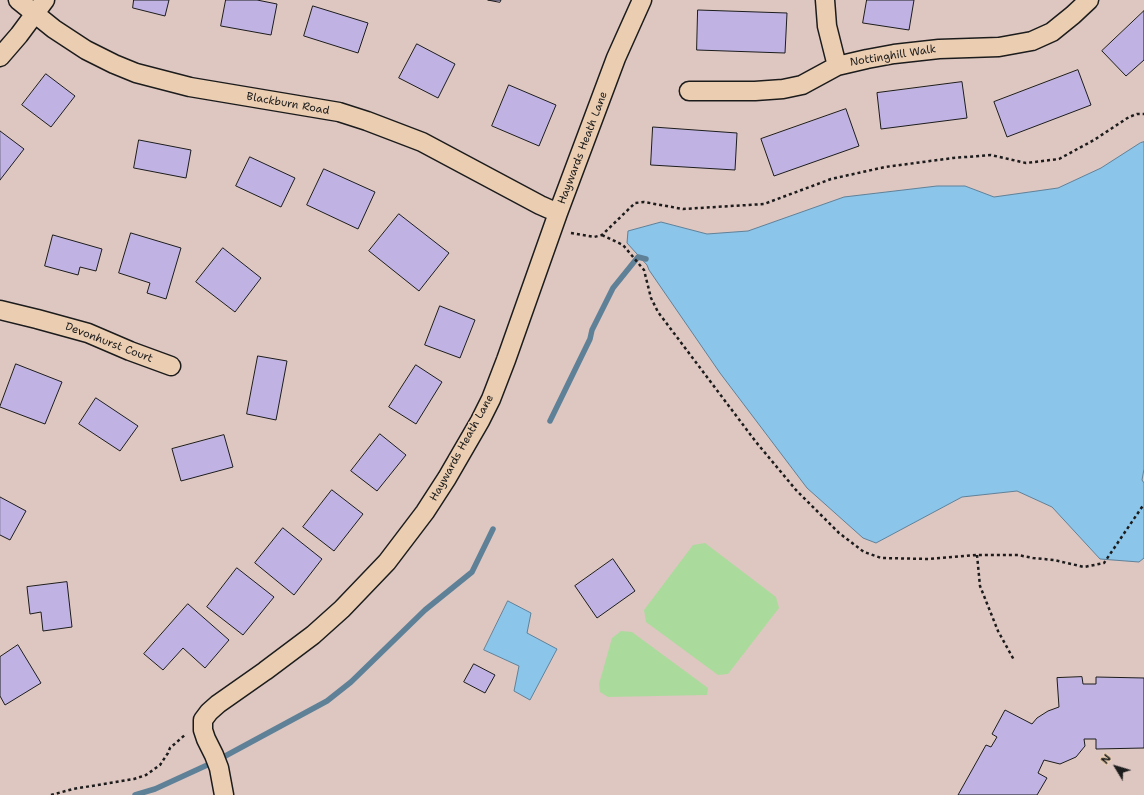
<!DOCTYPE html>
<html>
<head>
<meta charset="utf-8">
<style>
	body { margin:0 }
	#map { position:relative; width:1144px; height:795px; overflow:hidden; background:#dec6c1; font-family:"Shantell Sans",sans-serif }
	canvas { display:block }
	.north { position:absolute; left:1096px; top:747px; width:40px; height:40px; -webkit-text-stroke:3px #ebceb2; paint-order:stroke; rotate:308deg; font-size:11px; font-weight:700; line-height:16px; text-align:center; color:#1c1c1c }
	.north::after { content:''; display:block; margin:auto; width:14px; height:18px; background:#1c1c1c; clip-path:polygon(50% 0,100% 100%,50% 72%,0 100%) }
</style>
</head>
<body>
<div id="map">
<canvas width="1144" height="795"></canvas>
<div class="north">N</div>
</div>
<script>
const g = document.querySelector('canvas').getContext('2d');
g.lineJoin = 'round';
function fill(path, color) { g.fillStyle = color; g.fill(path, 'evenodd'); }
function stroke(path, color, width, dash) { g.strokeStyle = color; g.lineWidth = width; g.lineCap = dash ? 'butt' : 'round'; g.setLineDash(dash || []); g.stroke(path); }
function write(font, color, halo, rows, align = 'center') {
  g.font = font + ' "Shantell Sans",sans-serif'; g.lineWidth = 3; g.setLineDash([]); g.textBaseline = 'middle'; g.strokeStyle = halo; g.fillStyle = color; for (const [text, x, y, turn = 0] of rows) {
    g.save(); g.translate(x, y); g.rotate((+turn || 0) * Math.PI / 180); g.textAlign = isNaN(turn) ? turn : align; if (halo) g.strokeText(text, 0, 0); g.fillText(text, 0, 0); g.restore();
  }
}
fill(new Path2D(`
	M705 543 776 597 779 608 728 674 718 675 646 622 644 610 693 545Z
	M621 631 632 632 708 688 707 695 608 697 600 692 599 684 612 638Z`), '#abdb9c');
const water = new Path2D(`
	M1144 142V469L1142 480 1144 483V558L1139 562 1100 559 1052 507 1017 491 962 497 876 543 863 538 807 488 720 373 649 270 647 265 627 243 628 231 661 222 707 234 748 231 844 197 937 186H965L994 197 1058 188 1101 168 1140 143Z
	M508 601 531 613 527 633 557 649 530 700 514 691 519 666 484 650Z`);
fill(water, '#8bc5ea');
stroke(water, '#5f8198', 1);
stroke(new Path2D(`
	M550 421 590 339 592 330 613 288 638 257 646 259
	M135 795 155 789 216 761 327 701 351 682 425 610 472 572 493 529`), '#5f8198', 5.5);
const building = new Path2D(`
	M134 0H169L165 16 133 8Z
	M226 0H257L277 4 271 35 221 26Z
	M488 0H501L500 2Z
	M867 0H914L909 30 863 23Z
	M313 6 368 23 358 53 304 36Z
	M698 10 787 13 785 53 697 50Z
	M1144 11V60L1126 76 1102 51Z
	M417 44 455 64 438 98 399 78Z
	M1078 70 1091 105 1007 137 994 102Z
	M46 74 75 96 51 127 22 105Z
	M962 82 967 118 881 129 877 93Z
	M509 85 556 105 539 146 492 126Z
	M846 109 859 146 774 176 761 139Z
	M653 127 737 133 735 170 651 165Z
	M0 131 24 149 0 180Z
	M139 140 191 150 186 178 134 168Z
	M250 157 295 178 281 207 236 186Z
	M324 169 375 192 358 229 307 205Z
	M399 214 449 253 419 291 369 251Z
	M131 233 181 248 166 299 147 293 150 283 119 273Z
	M53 235 102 249 96 271 80 267 78 275 45 266Z
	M223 248 261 278 235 312 196 282Z
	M440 306 475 320 460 358 425 345Z
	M258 356 287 361 276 420 247 414Z
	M16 364 62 382 45 424 0 407Z
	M416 365 442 382 416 424 389 407Z
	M96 398 138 426 120 451 79 424Z
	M380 434 406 455 377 491 351 471Z
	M224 435 233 467 181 481 172 449Z
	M332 490 363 514 334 551 303 527Z
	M0 497 26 511 10 540 0 535Z
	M283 528 322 559 294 595 255 563Z
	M613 559 635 591 597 618 575 586Z
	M237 568 274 597 243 635 207 607Z
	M67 582 72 627 43 631 41 612 30 614 27 587Z
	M188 604 229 640 205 668 183 648 163 670 144 654Z
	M18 645 41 683 5 705 0 696V657Z
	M474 664 495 675 485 693 464 682Z
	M1082 677 1083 684H1096V677L1144 678V748L1096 749V739H1084L1085 746 1076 757 1060 764 1044 760 1038 773 1047 778 1037 795H958L986 745 991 747 997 737 992 734 1005 710 1032 724 1037 718 1048 711 1059 707 1057 678Z`);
fill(building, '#c0b3e4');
stroke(building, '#1c1c1c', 1);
const street = new Path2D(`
	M18 0 54 29 86 50 114 64 136 73 190 87 339 112 367 121 422 142 540 205 558 213
	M825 0 827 26 837 66
	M0 57 19 35 45 0
	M689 91H755L783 89 802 85 837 66 867 59 894 54 939 49 999 47 1032 41 1052 32 1073 15 1089 0
	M0 310 37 319 88 333 130 351 171 366
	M224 795 219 768 214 755 206 739 203 730V720L209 712 218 704 265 671 313 635 342 609 387 562 425 512 447 478 480 421 491 399 506 360 558 213 616 58 642 0`);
stroke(street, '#1c1c1c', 21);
stroke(new Path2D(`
	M571 233 594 237 602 235 635 203 644 202 683 209 764 204 831 179 885 167 953 158 991 155 1026 163 1059 159 1094 140 1129 117 1137 114H1144
	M602 235 623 245 644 270 651 298 658 312 756 442 796 490 839 533 864 552 881 558 929 559 977 555H1018L1033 558 1054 560 1084 567 1104 563 1144 504
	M977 555 980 586 998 631 1014 660
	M51 795 73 789 134 779 146 775 160 765 168 753 170 748 186 734`), '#1c1c1c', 2.5, [3, 3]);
stroke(street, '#ebceb2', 18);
write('11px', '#1c1c1c', '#ebceb2', [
	["Nottinghill Walk",893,56,-9],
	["Blackburn Road",288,104,10],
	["Haywards Heath Lane",583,148,-69],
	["Devonhurst Court",109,343,21],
	["Haywards Heath Lane",462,448,-61]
]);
</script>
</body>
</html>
